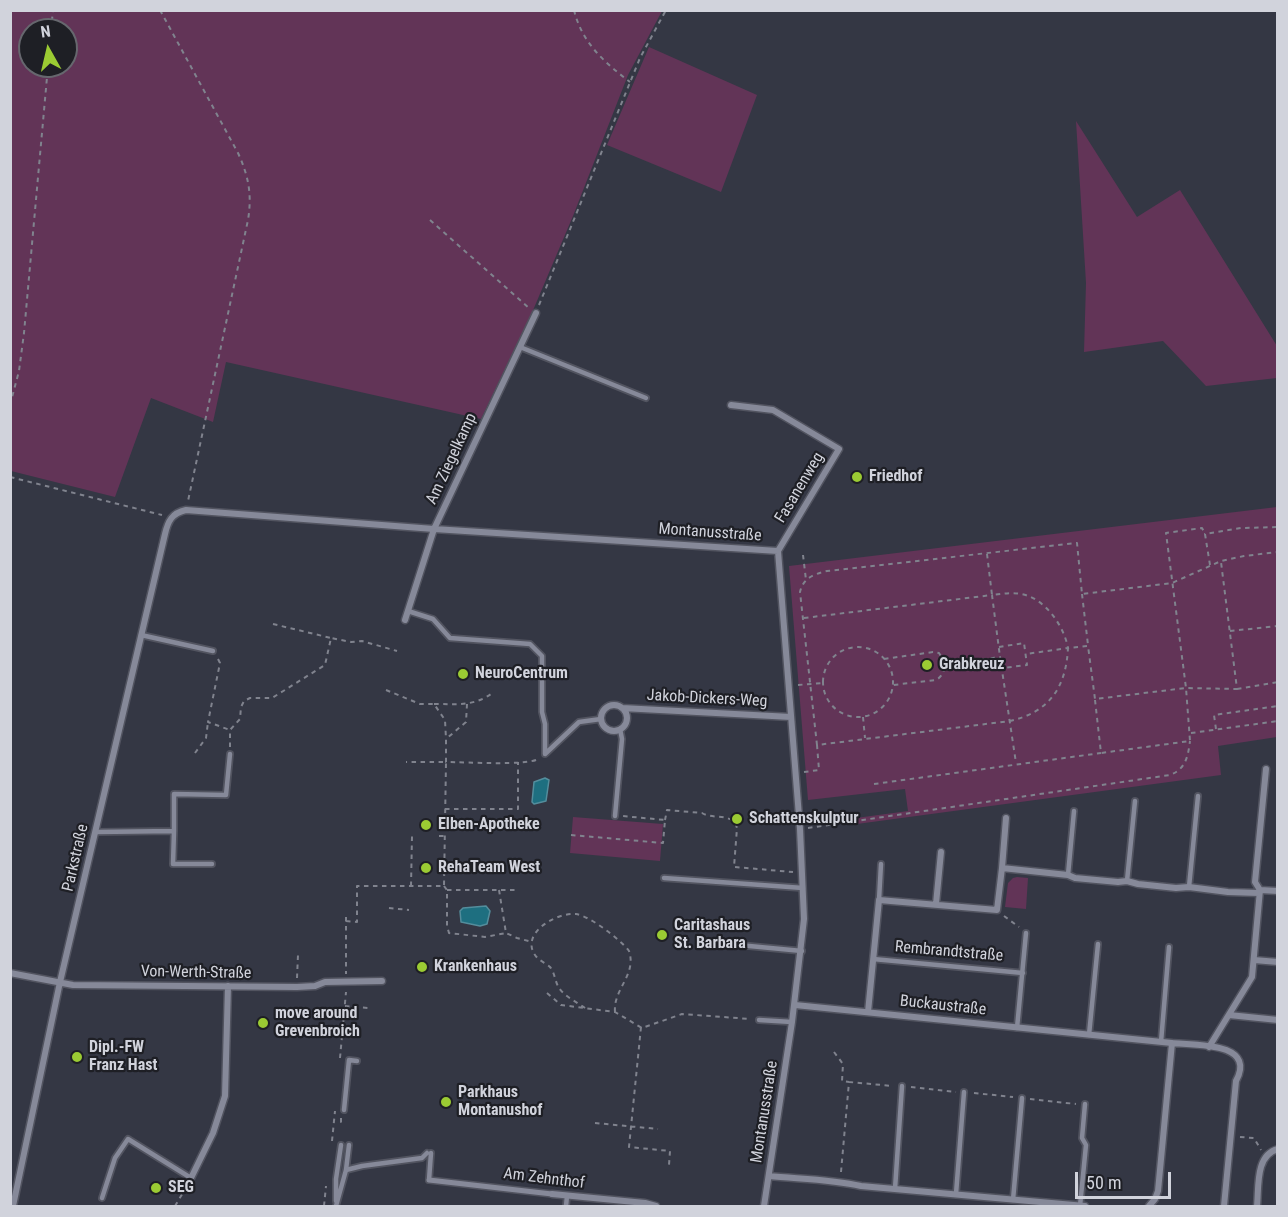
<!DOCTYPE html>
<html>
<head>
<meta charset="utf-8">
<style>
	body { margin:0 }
	#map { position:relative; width:1288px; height:1217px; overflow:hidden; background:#343744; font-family:"Roboto Condensed",sans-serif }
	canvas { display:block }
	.frame { position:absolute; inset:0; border:12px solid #d1d3dc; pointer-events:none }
	.north { position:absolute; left:18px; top:18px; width:60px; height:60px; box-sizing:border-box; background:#1e1f25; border:2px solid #66676e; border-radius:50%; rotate:352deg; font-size:16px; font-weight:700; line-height:24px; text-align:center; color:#d1d3dc }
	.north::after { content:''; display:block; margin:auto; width:21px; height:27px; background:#9bcb33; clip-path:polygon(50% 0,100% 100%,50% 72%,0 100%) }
	.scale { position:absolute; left:1075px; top:1172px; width:96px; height:27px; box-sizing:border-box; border:3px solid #d1d3dc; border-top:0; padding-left:8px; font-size:18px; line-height:21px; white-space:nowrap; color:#d1d3dc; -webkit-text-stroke:4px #1e1f25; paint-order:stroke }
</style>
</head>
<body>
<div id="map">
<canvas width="1288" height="1217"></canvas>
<div class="frame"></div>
<div class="north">N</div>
<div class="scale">50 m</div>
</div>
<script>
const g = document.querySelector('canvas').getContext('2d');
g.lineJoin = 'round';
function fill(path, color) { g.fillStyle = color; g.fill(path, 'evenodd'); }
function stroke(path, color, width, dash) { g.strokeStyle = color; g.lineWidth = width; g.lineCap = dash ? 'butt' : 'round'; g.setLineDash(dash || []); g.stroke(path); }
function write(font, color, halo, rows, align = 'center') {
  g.font = font + ' "Roboto Condensed",sans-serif'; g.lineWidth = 4.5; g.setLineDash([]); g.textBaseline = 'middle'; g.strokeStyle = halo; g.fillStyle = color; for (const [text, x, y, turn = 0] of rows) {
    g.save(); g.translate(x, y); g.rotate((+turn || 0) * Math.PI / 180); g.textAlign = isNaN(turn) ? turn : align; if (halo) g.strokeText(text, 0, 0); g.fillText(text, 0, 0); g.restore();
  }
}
fill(new Path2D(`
	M11 10H662V11L628 75 573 216 531 315 481 419 226 362 213 422 151 398 115 497 11 471ZM30 30H66V66H30Z
	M649 47 757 95 721 192 607 145Z
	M1076 121 1137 217 1180 190 1277 346V378L1206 386 1163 341 1084 352 1086 283Z
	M1277 507V737L1218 746 1221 775 857 824 856 818 908 811 905 789 808 800 789 566Z
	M573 817 663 824 660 861 570 853Z
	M1017 877 1028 878 1026 909 1005 907 1008 883 1013 878Z`), '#623457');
const water = new Path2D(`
	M545 778 549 780 546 801 534 804 532 802 534 782Z
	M486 906 490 911 487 924 480 926 461 922 460 911 463 908Z`);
fill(water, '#1e6f80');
stroke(water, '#548d9c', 1.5);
const service = new Path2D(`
	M520 347 646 398
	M408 611 433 619 450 638 530 644 542 656V712L545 724V754L579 722 601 719
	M141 635 213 651
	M615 816 622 739 620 729
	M174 831 173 864H212
	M96 832 174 831V794L226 795 230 754
	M1068 875 1074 811
	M664 878 803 888
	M1127 881 1135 801
	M1189 887 1198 796
	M879 900 881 864
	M707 942 802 951
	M873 959 1023 973
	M759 1020 792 1022
	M1017 1028 1026 933
	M1089 1035 1098 944
	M1161 1042 1169 947
	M344 1110 349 1060 357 1061
	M346 1170 349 1145
	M429 1180 431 1153
	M895 1189 902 1086
	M956 1194 964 1092
	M102 1198 115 1158 128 1139 191 1178
	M1013 1200 1022 1098
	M336 1201V1179L341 1145
	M336 1206 346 1170 362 1166 422 1158 427 1153
	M566 1206 567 1196
	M1080 1206 1086 1145 1082 1138 1085 1104`);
const pedestrian = new Path2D(`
	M429 1180 552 1194`);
const minor = new Path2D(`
	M731 405 773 410 839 449 778 551
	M405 620 434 529 536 313
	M601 718a13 13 0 1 1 26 0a13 13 0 1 1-26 0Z
	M622 708 791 717
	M1002 868 1006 818
	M1260 890 1278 891
	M936 904 941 852
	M1254 960 1278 962
	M10 973 73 985 297 987 315 986 325 982 382 981
	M795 1005 1172 1043 1158 1191 1155 1199 1149 1206
	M868 1012 879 900 997 910 1002 868 1068 875 1075 878 1118 882 1127 881 1138 884 1176 888 1189 887 1228 892 1259 893
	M1229 1015 1278 1020
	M1172 1043C1195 1045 1257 1042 1236 1081L1224 1206
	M1209 1047 1252 977 1260 890 1255 882 1266 769
	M769 1176C799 1179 831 1179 861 1186L1085 1206
	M191 1178 213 1133 225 1096 228 986
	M552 1194 645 1203 656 1206
	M13 1206 60 982 165 534C168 521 172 513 186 510L434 529 778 551
	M764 1206 792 1022 804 919 800 829 778 551
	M1257 1206C1259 1187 1255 1155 1278 1149`);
stroke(service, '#525460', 8);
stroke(pedestrian, '#525460', 8);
stroke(minor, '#525460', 9);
stroke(new Path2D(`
	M160 10 238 153C249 177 252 195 248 220L188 501
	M574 10C582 43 604 62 630 82
	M51 30 53 10
	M430 220 529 308
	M539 305 640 58 666 10
	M10 405 19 371 24 333 48 66
	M10 477 162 515
	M987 554 992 595C1002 594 1011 592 1021 594 1045 598 1064 626 1068 648L1026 654
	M803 555 806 580
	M1210 565 1205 534 1241 528 1278 527
	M1082 594 1088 645
	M804 618 992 595 1000 657
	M273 624 331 638
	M1230 631 1278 626
	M999 647 1024 643 1027 665 1003 668
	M823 682a35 35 0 1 1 70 0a35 35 0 1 1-70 0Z
	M218 659 220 663 208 722 230 730
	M884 659 933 652 939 653 946 664C944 671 942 677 936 680L893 685
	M946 664 1000 657 1016 763
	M798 685 822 683
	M1237 689 1278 682
	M386 690 420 704H434L445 720 446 739
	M1095 700 1101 753 1190 741 1186 688 1166 533 1202 528 1205 534
	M434 704C457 704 474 707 494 692
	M467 704 466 722 446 739V762C464 762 527 766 538 759
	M863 717 865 738
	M1216 729 1214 715 1278 706
	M1191 733 1278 721
	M817 745 800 592C803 578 814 574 827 571L1077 543 1082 594 1172 583 1221 561 1244 556 1278 552
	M230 747V730L240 719 241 707 244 701 250 698H272L325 665 331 638 351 642 362 641 397 651
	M195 753 206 738 208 722
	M804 772 819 770 817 745 1010 721C1049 712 1066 688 1068 648L1088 646 1095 699 1186 688 1237 689 1221 562
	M874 784 1101 753
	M445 809H518V762
	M665 820 667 810 702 813C713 820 733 812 737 828L734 867 793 872
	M808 828 1170 775C1186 769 1188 756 1190 741
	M571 835 663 843 665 820 622 816
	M439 836H445
	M411 886 412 836H415
	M444 886 447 890V926L449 933 485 937 506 933
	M447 890H515
	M499 890 506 933 517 938 532 942
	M389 908 409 910
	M1004 916 1019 927
	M346 917V974
	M346 921 357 922V886H444L446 762H406
	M297 978 298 955
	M547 993 561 1005 615 1012 642 1028 682 1014 750 1019
	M345 1006 368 1008
	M585 1008C577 1002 565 997 559 988 555 982 555 973 550 967 546 963 539 961 535 955 520 933 557 912 576 914 590 916 621 940 629 951 637 975 613 989 615 1012
	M641 1027 629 1147 670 1151 669 1165
	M834 1052 843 1064 842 1081 849 1082
	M340 1058 346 992
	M911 1087 956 1092
	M974 1093 1013 1097
	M1030 1099 1076 1104
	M341 1118V1122H343
	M595 1123 658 1129
	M1240 1137 1254 1138 1261 1150
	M332 1141 335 1111
	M841 1172 849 1082 893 1086
	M175 1206 187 1186
	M324 1206 326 1186`), '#80838e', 2, [4.5, 4.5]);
stroke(service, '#868999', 4.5);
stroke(pedestrian, '#868999', 5);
stroke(minor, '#868999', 6);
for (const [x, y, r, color] of [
	[857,477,6,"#9bcb33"],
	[927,665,6,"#9bcb33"],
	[463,674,6,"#9bcb33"],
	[737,819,6,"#9bcb33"],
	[426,825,6,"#9bcb33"],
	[426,868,6,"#9bcb33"],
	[662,935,6,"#9bcb33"],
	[422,967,6,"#9bcb33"],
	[263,1023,6,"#9bcb33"],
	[77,1057,6,"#9bcb33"],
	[446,1102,6,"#9bcb33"],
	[156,1188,6,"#9bcb33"]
]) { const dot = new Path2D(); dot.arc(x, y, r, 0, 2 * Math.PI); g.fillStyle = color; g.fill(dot); stroke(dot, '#1e1f25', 2); }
write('16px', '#d1d3dc', '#1e1f25', [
	["Am Ziegelkamp",452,459,-65],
	["Fasanenweg",800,488,-59],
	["Montanusstraße",710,533,4],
	["Jakob-Dickers-Weg",707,699,3],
	["Parkstraße",76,858,-77],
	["Rembrandtstraße",949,952,5],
	["Von-Werth-Straße",196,973,1],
	["Buckaustraße",943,1006,6],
	["Montanusstraße",765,1112,-81],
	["Am Zehnthof",544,1179,7]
]);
write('bold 16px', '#d1d3dc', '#1e1f25', [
	["Friedhof",869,477],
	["Grabkreuz",939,665],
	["NeuroCentrum",475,674],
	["Schattenskulptur",749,819],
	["Elben-Apotheke",438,825],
	["RehaTeam West",438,868],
	["Caritashaus",674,926],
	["St. Barbara",674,944],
	["Krankenhaus",434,967],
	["move around",275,1014],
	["Grevenbroich",275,1032],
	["Dipl.-FW",89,1048],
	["Franz Hast",89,1066],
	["Parkhaus",458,1093],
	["Montanushof",458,1111],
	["SEG",168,1188]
], 'left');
</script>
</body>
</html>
